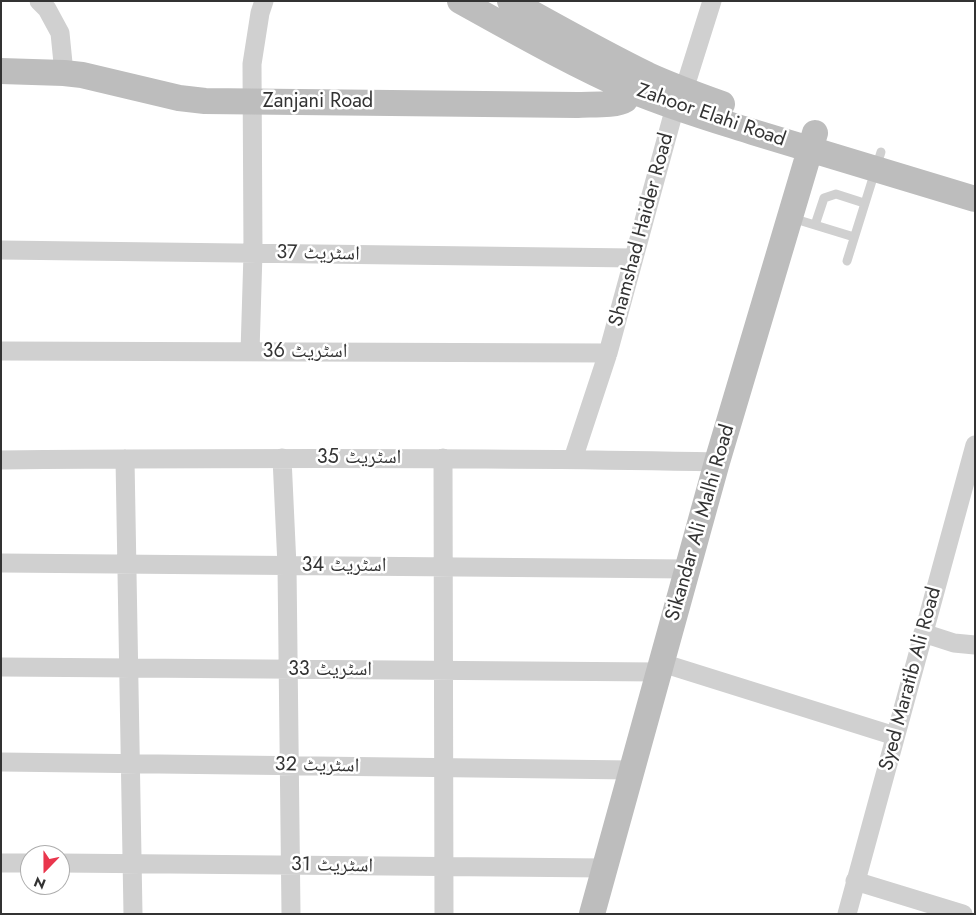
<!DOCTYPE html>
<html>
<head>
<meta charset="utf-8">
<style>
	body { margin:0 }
	#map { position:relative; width:976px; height:915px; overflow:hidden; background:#fff; font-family:Jost,sans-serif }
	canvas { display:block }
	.frame { position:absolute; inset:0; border:2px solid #333; pointer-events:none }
	.north { position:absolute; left:20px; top:845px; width:50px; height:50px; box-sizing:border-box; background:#fff; border:1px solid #adadad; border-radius:50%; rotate:202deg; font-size:14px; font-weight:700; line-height:20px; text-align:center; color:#333 }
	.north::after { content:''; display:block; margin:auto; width:18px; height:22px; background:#e9364d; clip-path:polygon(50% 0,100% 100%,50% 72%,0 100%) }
</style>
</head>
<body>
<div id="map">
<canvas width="976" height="915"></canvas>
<div class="frame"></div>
<div class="north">N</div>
</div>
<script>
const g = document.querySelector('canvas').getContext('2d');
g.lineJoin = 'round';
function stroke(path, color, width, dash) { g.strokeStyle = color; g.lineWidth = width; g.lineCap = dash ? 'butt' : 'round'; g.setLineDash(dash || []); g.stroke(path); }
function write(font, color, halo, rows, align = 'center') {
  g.font = font + ' Jost,"Noto Naskh Arabic",sans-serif'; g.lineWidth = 5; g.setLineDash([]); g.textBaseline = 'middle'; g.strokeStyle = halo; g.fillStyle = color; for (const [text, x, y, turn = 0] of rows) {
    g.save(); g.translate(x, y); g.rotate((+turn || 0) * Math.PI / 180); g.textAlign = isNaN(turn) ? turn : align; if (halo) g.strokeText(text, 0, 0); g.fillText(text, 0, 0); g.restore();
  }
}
stroke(new Path2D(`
	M792 218 854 237
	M815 225 824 198 836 194 864 203
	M847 261 881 152`), '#d0d0d0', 9);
stroke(new Path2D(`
	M39 1 47 9 60 33 64 73
	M684 90 712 1
	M1 250 634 258
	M1 351 608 353
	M250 352 253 253 252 64 260 13 264 1
	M282 458 287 566 291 914
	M443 458 444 914
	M125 459 133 914
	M573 459 608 353 675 107
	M1 460C240 458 478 457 717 462
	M1 563 687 569
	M923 633 954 643 975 645
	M662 663 895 736
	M1 667 659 672
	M1 762 632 770
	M1 863H30
	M60 863 605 868
	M855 881 963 914
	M847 914 975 445`), '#d0d0d0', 19);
stroke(new Path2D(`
	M460 1C516 32 572 64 631 90 671 107 712 119 753 132 827 155 901 177 975 199
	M510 1C555 26 601 52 648 75 672 86 697 95 722 104
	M1 71 64 73 82 75 179 98 205 101 577 105C588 104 616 106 625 100 628 97 629 94 631 90
	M592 914 717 462 815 133`), '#bdbdbd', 26);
write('20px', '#333', '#fff', [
	["Zanjani Road",318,102],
	["Zahoor Elahi Road",711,116,19],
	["Shamshad Haider Road",642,230,-75],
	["اسٹریٹ 37",318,254,1],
	["اسٹریٹ 36",305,352],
	["اسٹریٹ 35",359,458],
	["Sikandar Ali Malhi Road",701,523,-74],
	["اسٹریٹ 34",344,566],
	["اسٹریٹ 33",330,670],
	["Syed Maratib Ali Road",911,679,-75],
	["اسٹریٹ 32",317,766,1],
	["اسٹریٹ 31",332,866,1]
]);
</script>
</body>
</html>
